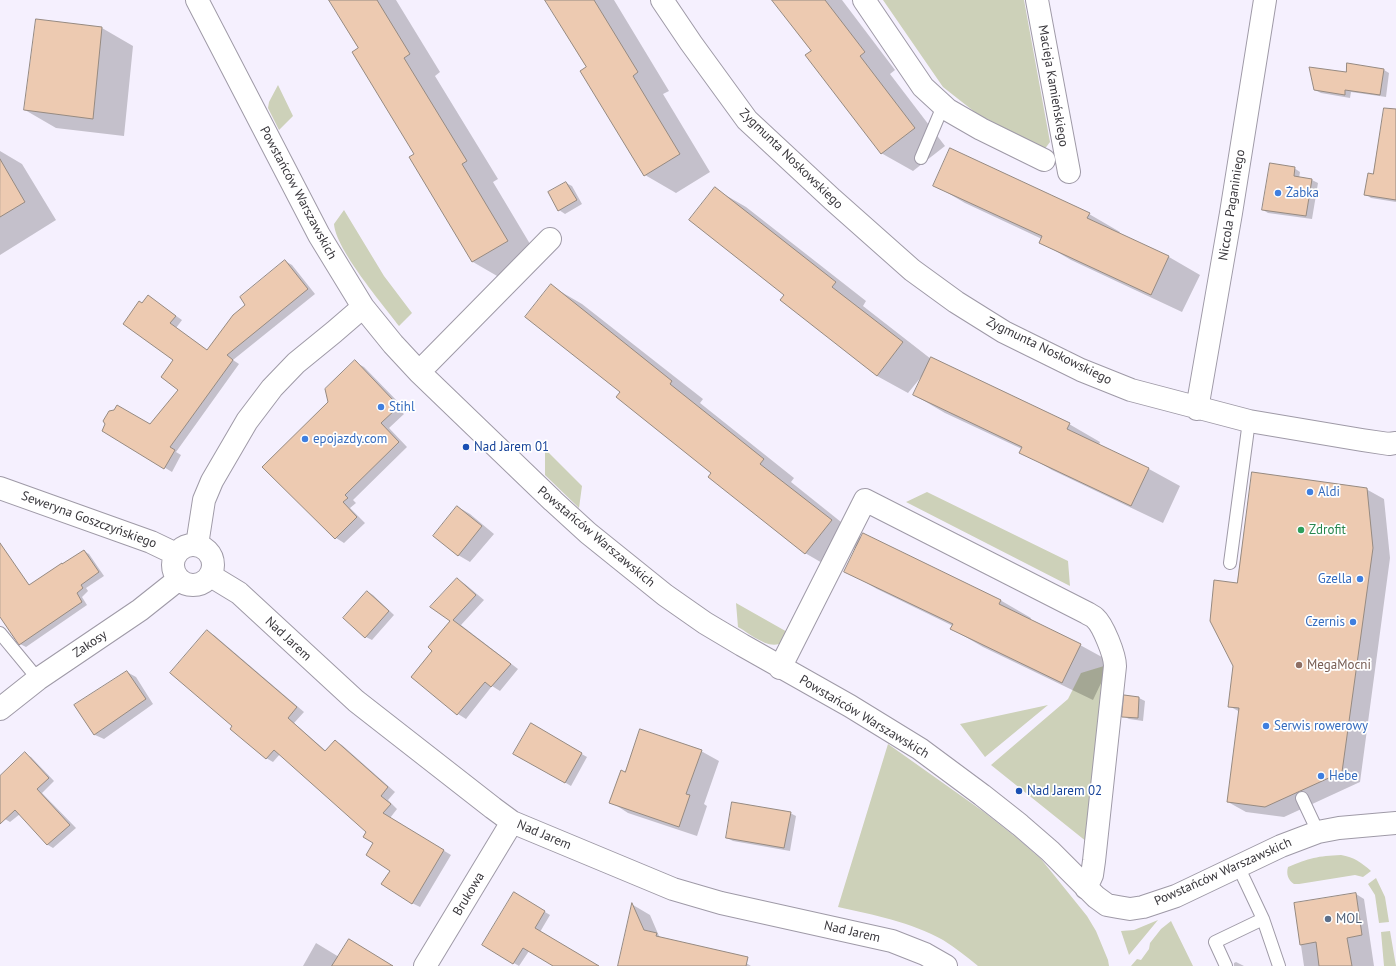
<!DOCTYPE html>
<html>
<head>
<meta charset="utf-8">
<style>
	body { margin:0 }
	canvas { display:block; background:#f5f0fe }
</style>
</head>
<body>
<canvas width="1396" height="966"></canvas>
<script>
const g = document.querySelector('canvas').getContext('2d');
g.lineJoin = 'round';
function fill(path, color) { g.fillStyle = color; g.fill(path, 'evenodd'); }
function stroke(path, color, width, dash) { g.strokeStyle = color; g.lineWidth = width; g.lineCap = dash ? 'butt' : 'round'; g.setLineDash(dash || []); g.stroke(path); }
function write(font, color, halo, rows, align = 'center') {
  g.font = font + ' "PT Sans",sans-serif'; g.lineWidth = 3.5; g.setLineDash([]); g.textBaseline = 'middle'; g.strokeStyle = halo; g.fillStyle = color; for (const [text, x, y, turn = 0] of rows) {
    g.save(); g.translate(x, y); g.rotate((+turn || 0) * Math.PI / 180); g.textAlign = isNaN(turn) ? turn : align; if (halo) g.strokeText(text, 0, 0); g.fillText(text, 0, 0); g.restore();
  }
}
fill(new Path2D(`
	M883 0H1024L1050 142 1044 150 976 113 943 87Z
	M278 85 293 116 279 130 268 108 269 102Z
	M344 210 384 276 412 313 399 326C382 303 336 250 334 224Z
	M545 449 582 486 579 508 545 475Z
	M927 492 1068 561 1070 586 906 502Z
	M736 603 789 633C787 636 785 639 783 641 772 653 749 633 738 627Z
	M1104 666 1087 842 991 765 1068 699 1081 673Z
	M1048 705 985 757 960 724Z
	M888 744 984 812 1017 838 1041 859 1087 916 1096 931 1108 960 1109 966H978C967 957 956 948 943 940 911 922 874 915 838 907Z
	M1341 855C1354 857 1362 863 1371 871L1363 877 1355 875 1299 884H1294C1288 880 1286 874 1288 867 1309 858 1318 856 1341 855Z
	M1376 878 1385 897 1389 922 1379 923 1375 895 1368 884Z
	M1158 920 1129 955 1121 931 1134 930Z
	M1171 921 1193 966H1131L1137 959 1141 960 1149 949 1150 943 1161 929Z
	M1390 931 1396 966H1384L1381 932Z`), '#cdd1b9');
fill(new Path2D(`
	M330 0H396L440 72 435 76 498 179 493 182 539 259 504 280 473 262 410 158 415 155 360 48Z
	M546 0H614L669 91 663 94 710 172 676 193 645 175 587 68Z
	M773 0H842L895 70 890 74 945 146 913 171 881 153 812 51Z
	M37 20 102 28 133 46 124 136 56 128 25 110Z
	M1384 70 1389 73 1386 97 1351 92 1350 98 1321 93 1315 90 1347 73Z
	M0 151 22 164 56 220 0 255Z
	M1396 151V202L1371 198 1365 194 1373 175Z
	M1294 168 1300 172 1299 178 1312 180 1318 183 1312 219 1268 213 1263 210Z
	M566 183 572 186 582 204 565 214 559 210Z
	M934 185 1089 214 1120 232 1119 234 1169 257 1200 275 1182 312 1071 260 1040 242 1042 239 965 203Z
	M715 189 746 207 866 301 863 306 931 359 1069 424 1100 442 1099 445 1149 469 1180 486 1163 523 1052 470 1021 452 1022 449 945 413 914 395 922 376 908 393 877 376 786 295Z
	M285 261 292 265 315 294 233 360 239 364 176 452 181 455 172 472 103 430 115 411 151 426 179 390 175 360 142 304 155 301 182 320 176 328 208 351Z
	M551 286 582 304 703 399 700 403 794 478 791 482 861 538 1000 600 1031 618 1030 621 1080 645 1111 662 1093 700 983 647 952 629 953 626 877 589 846 571 858 544 836 571 805 553 622 392Z
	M355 362 364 367 401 405 397 408 404 414 389 428 407 447 353 500 356 503 350 508 365 523 344 543 336 538 329 402Z
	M1366 489 1384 499 1390 558 1360 782 1284 817 1246 812 1228 802 1240 712 1229 706 1234 666 1238 584Z
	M458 507 470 514 494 534 470 562 458 555Z
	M84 551 89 554 104 576 86 588 88 591 82 597 87 605 26 647 20 644 0 614 62 564 63 565Z
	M457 579 465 584 484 600 461 625 518 669 500 691 492 686 466 719 458 714 434 651 451 621Z
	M368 592 373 595 394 615 372 640 366 637 345 618Z
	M207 631 214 635 304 712 294 723 326 751 335 741 342 745 395 792 388 800 397 809 390 818 451 855 420 907 412 903 367 831 280 754 273 762 266 758 234 726Z
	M127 672 136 677 153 704 104 739 95 735 76 706Z
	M1125 696 1139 698 1145 701 1143 721 1129 719 1123 716Z
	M531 725 587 757 571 786 515 753Z
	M701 751 719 761 704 804 707 806 697 836 628 813 611 802 625 773Z
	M25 754 31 757 54 781 42 793 76 828 53 848 48 845 20 814 10 822 5 819 0 814V777Z
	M790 813 796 816 790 851 733 841 727 838Z
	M515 894 550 915 540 932 572 966H555L529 951 519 966 483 945Z
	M1356 894 1364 899 1374 966H1304L1295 904Z
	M633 905 650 915 659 936 664 939 739 959 751 966H619Z
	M316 943 339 957 386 966H303Z
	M1236 962 1244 966H1234V963Z`), '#0003');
const building = new Path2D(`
	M329 0H377L410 54 404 58 467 161 462 164 508 241 472 262 409 157 414 154 352 52 358 48Z
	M545 0H594L638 72 633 76 680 154 644 176 580 71 586 67Z
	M772 0H825L865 52 860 56 915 128 881 154 805 55 811 51Z
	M36 19 102 27 93 119 24 110Z
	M1347 63 1384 69 1380 95 1345 90V95L1314 90 1309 67 1346 72Z
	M1384 108 1396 109V200L1364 195 1368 173 1373 174Z
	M950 148 1090 213 1087 218 1169 256 1151 295 1039 243 1042 236 933 186Z
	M0 159 25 202 0 217Z
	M1270 163 1295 167 1294 176 1312 179 1306 216 1262 210Z
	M566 182 577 200 558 211 548 192Z
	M715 187 836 282 832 287 903 342 877 376 780 300 784 295 689 220Z
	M285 260 308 289 227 355 233 360 170 447 175 450 164 469 102 431 105 424 103 421 109 411 114 410 117 405 150 424 178 390 161 377 173 360 123 324 139 301 142 303 148 295 176 316 170 323 207 350 233 315 245 305 240 297Z
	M551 284 672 381 670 384 764 459 760 464 832 520 805 554 708 477 711 473 616 397 620 392 525 317Z
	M931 357 1070 423 1067 429 1149 468 1131 506 1019 453 1022 447 913 395Z
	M355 360 393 400 390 402 396 409 381 423 399 442 345 495 348 498 343 502 357 517 335 539 262 467 328 402 325 389Z
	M1252 472 1367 488 1373 548 1342 772 1265 807 1227 802 1239 708 1228 707 1233 666 1210 621 1214 580 1237 583Z
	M457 506 482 526 458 556 433 536Z
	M863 533 1001 600 999 604 1081 644 1062 683 950 629 953 624 844 572Z
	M0 543 29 585 62 563V564L84 550 99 572 81 585 83 588 77 593 82 602 19 645 0 617Z
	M457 578 476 595 453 620 511 664 491 687 485 682 457 715 411 677 432 651 428 647 450 621 430 607Z
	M367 591 389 611 365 638 343 618Z
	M207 630 297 707 288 718 325 751 335 740 388 787 381 796 391 804 383 813 444 850 412 904 381 884 390 871 366 855 373 843 363 837 366 832 274 750 266 759 230 729 232 726 170 673Z
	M127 671 146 699 94 735 74 705Z
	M1124 695 1139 697 1138 718 1122 717Z
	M531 723 582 753 565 783 513 754Z
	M640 729 702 750 686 794 690 795 679 827 609 803 621 770 625 772Z
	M25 752 49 778 37 789 70 825 47 845 15 810 0 824V776Z
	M732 802 791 812 784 848 726 838Z
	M514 892 545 911 535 928 599 966H553L523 948 513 964 482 945Z
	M1356 893 1362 935 1347 938 1352 966H1319L1316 942 1300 945 1294 903Z
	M632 903 644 930 657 933 656 936 748 957 746 966H618Z
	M349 939 393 966H332Z`);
fill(building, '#edcab1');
stroke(building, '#968a81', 1);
const lane = new Path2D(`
	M921 158 943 106
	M1230 563 1249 421
	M0 633 38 679
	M1302 798 1318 832
	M1238 866 1263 919 1279 966
	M1226 966 1215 942 1263 919`);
const street = new Path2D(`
	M197 0 319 235 363 307 393 344 419 372 553 501 588 533 665 595 705 623 742 645 850 706 920 749 982 795 1020 825 1050 851 1096 897 1107 905 1118 907 1130 909 1143 907 1176 896 1281 846 1318 832 1339 828 1396 823
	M662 0 691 43 747 120 832 199 912 270 956 302 1004 332 1081 370 1131 390 1249 421 1362 440 1389 444 1396 443
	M864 0 923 87 948 110 981 129 1044 160
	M1037 0 1069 172
	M419 372 550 239
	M1197 409 1231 213 1265 0
	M0 488 151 542 176 554
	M173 565a20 20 0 1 1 40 0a20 20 0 1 1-40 0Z
	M197 545 204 500 212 481 247 421 272 388 296 363 334 332 363 307
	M211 576 239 593 356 701 493 808 512 822 673 889 721 903 892 941 925 954 946 966
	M780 668 865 500 1087 613C1090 615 1093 616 1095 618 1103 625 1115 655 1115 666L1094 861 1092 875 1086 888
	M0 709 38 679 140 610 179 579
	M425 966 512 822`);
stroke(lane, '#9f9aa7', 14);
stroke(street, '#9f9aa7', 24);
stroke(lane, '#fff', 12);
stroke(street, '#fff', 22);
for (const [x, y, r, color] of [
	[1278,193,4,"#3f7fe0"],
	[381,407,4,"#3f7fe0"],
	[305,439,4,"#3f7fe0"],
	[466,447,4,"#1a4fb4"],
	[1310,492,4,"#3f7fe0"],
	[1301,530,4,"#2e9e5b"],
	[1360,579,4,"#3f7fe0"],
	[1353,622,4,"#3f7fe0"],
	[1299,665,4,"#8d6e63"],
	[1266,726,4,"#3f7fe0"],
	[1321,776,4,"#3f7fe0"],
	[1019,791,4,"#1a4fb4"],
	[1328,919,4,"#5c6f8a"]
]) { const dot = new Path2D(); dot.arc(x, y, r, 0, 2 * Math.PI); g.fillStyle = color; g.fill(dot); stroke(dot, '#fff', 1.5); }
write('13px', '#38363b', '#fff', [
	["Macieja Kamieńskiego",1053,86,80],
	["Zygmunta Noskowskiego",791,159,44],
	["Powstańców Warszawskich",298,193,62],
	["Niccola Paganiniego",1232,205,-81],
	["Zygmunta Noskowskiego",1049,351,26],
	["Seweryna Goszczyńskiego",89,520,20],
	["Powstańców Warszawskich",596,537,40],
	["Nad Jarem",288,639,43],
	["Zakosy",90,644,-34],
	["Powstańców Warszawskich",864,717,31],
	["Nad Jarem",544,835,23],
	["Powstańców Warszawskich",1223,872,-24],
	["Brukowa",469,894,-59],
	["Nad Jarem",852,932,13]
]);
write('13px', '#366cbe', '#fff', [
	["Żabka",1286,193],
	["Stihl",389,407],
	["epojazdy.com",313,439],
	["Aldi",1318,492],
	["Gzella",1352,579,"right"],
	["Czernis",1345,622,"right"],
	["Serwis rowerowy",1274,726],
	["Hebe",1329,776]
], 'left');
write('13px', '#164399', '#fff', [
	["Nad Jarem 01",474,447],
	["Nad Jarem 02",1027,791]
], 'left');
write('13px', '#27864d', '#fff', [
	["Zdrofit",1309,530]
], 'left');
write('13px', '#785e54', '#fff', [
	["MegaMocni",1307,665]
], 'left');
write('13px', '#4e5e75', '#fff', [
	["MOL",1336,919]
], 'left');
</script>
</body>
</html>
